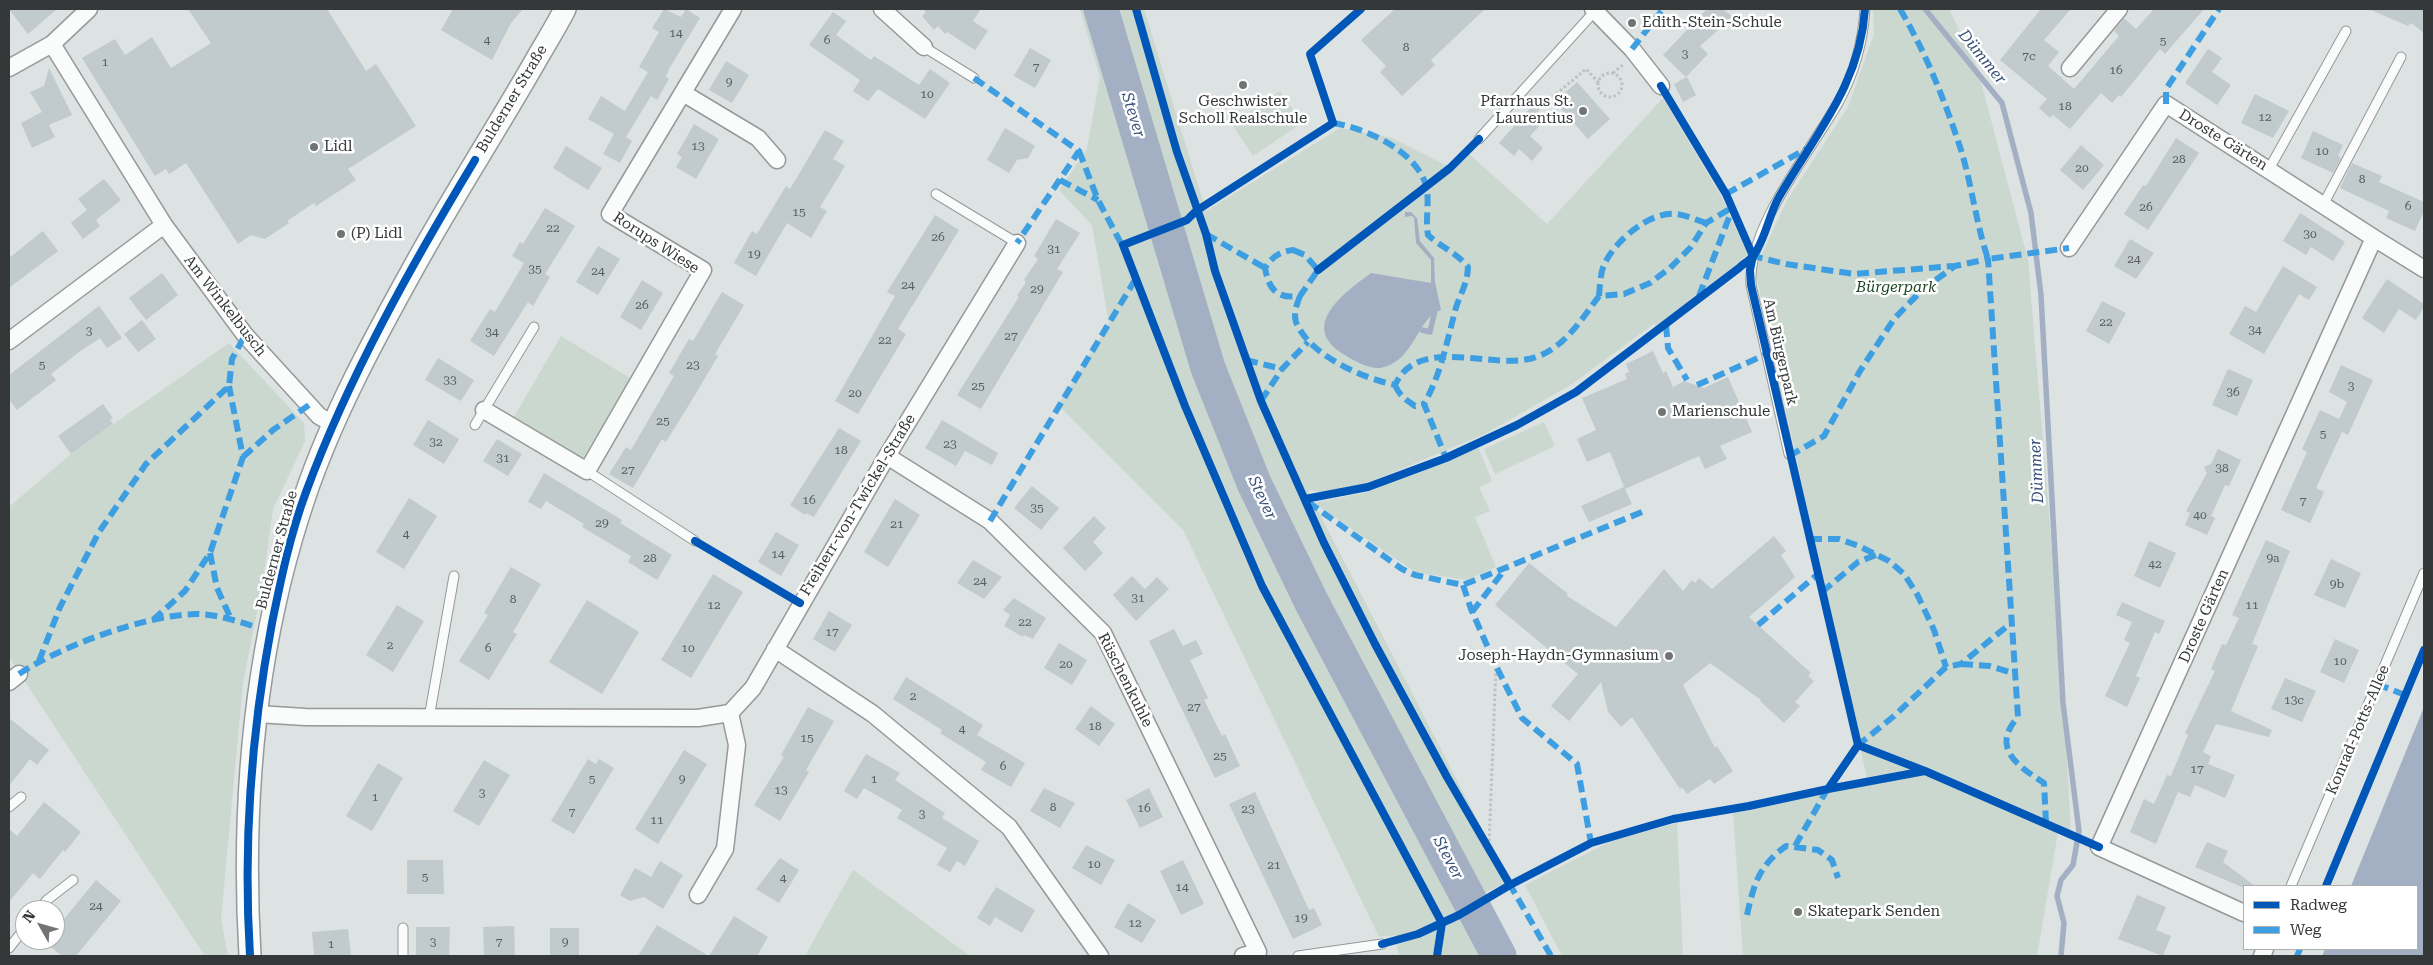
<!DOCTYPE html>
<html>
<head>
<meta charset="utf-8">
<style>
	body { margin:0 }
	#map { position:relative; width:2433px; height:965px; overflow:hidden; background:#dde2e2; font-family:"Roboto Serif",serif }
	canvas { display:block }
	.frame { position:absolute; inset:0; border:10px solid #353839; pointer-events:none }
	.legend { position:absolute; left:2243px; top:885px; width:175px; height:65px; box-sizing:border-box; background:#fff; border:1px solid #aeafb0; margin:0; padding:6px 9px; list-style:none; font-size:15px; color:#353839 }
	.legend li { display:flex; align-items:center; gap:10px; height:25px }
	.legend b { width:25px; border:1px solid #aeafb0 }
	.north { position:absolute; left:15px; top:900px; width:50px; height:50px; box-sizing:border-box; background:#fff; border:1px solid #aeafb0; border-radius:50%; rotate:308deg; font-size:14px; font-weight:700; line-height:20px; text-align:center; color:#353839 }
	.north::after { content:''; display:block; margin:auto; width:18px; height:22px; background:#707474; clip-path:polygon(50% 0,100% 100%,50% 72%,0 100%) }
</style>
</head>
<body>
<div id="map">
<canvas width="2433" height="965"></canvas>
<div class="frame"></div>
<ul class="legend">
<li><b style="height:6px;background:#0057b8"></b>Radweg</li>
<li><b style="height:6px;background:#3e9ee2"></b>Weg</li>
</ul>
<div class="north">N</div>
</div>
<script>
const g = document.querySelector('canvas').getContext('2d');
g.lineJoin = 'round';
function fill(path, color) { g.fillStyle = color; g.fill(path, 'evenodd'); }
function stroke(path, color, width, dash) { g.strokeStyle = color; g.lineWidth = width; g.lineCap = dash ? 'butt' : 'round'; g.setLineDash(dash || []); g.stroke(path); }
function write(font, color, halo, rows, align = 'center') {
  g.font = font + ' "Roboto Serif",serif'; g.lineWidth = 5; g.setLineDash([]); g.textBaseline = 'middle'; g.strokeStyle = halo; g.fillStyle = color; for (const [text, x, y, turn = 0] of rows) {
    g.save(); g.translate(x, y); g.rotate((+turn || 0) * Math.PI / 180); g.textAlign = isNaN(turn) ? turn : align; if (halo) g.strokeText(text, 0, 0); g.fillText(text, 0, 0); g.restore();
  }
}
fill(new Path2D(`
	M1080 9H1144L1206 211 1340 128 1392 138 1453 169 1469 154 1547 224 1663 98 1721 196 1748 255 1656 327 1655 323 1572 384 1485 434 1365 484 1324 492 1308 490 1314 503 1368 492 1478 447 1492 481 1479 487 1490 511 1475 517 1496 567 1466 580 1415 572 1314 503 1509 881 1466 902 1493 956H1399L1395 935 1379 937 1183 530 1058 405 1109 324 1092 225 1059 190 1087 149 1100 77Z
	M1873 9H1949L1977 67 2028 260 2063 683 2071 837 2058 832 2037 956H1743L1733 813 1868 783 1755 270 1786 202 1848 107 1874 34Z
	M1280 91 1302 123 1253 156 1232 124Z
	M561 336 630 378 583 458 514 417Z
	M229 343 304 423 305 441 273 509 262 587 243 683 221 919 228 956H205L9 657V507L71 454Z
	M1544 422 1555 446 1495 474 1484 449Z
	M1677 823 1683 956H1562L1525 885 1611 841Z
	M853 870 970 956H805Z`), '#cbd8cf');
fill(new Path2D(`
	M1405 212H1411L1417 218 1420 241 1434 258 1435 282 1441 310C1417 317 1415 362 1380 368 1369 369 1354 361 1345 355 1297 327 1344 293 1371 273L1431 283V260L1416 243 1414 218 1412 216 1405 217Z
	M2424 707V956H2322L2325 949H2417V886H2351Z`), '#a3b0c4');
stroke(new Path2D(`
	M1925 9 2002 103 2031 213 2041 295 2063 703 2079 831 2073 865 2061 880 2057 896 2064 923 2061 956
	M1422 330 1430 332 1436 306`), '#a3b0c4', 5.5);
stroke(new Path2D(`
	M1101 9 1208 368 1254 483 1312 603 1499 956`), '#a3b0c4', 35);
fill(new Path2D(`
	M9 9H57L28 34Z
	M188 9H327L366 71 376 64 416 126 348 169 356 180 316 206 314 203 287 221 289 223 265 239 251 235 238 244 186 163 169 174 166 169 155 176 82 58 115 39 125 55 152 37 171 68 211 43Z
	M453 9H523L511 23 492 60 441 30Z
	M664 9 681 17 686 9 700 18 669 69 666 77 669 79 657 100 651 96 626 137 632 141 620 163 603 154 614 134 588 119 601 96 625 111 648 72 639 67 659 32 652 28Z
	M923 9H981L973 21 988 31 975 50 947 32 945 34 938 26 934 30 922 16 926 12Z
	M1395 9H1485L1431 60 1435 65 1402 96 1380 72 1386 66 1361 40Z
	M1707 9H1723L1733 17 1700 46 1708 54 1686 77 1663 55Z
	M2041 9H2071L2044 40 2059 52 2048 66 2074 89 2119 36 2114 31 2124 18 2136 29 2154 9H2204L2165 54 2160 49 2121 97 2119 95 2112 103 2101 93 2070 129 2053 115 2050 118 2039 108 2047 99 2000 60Z
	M2369 9H2424V33L2411 23 2408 26Z
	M833 12 846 21 836 35 871 60 874 56 919 85 930 69 950 83 925 119 878 89 868 101 853 91 860 80 809 45Z
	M1030 48 1051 60 1035 88 1014 76Z
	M2208 49 2222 58 2212 72 2231 85 2217 105 2185 83Z
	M726 61 749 75 732 103 709 90Z
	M49 68 72 115 49 125 55 137 32 148 21 123 42 112 30 92 44 86Z
	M1687 77 1696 95 1683 102 1674 84Z
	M1577 82 1610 119 1588 139 1555 102Z
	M2255 94 2289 111 2273 138 2241 123Z
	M1532 106 1546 119 1530 136 1543 148 1532 161 1519 149 1514 156 1499 143Z
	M694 124 719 139 696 179 676 167 682 157 677 154Z
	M1005 128 1035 146 1028 158 1017 160 1009 173 987 160Z
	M825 130 844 141 833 159 845 166 820 207 827 211 811 238 787 223 756 276 734 263 752 231 757 234 786 186 790 189Z
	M2313 131 2343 145 2338 156 2341 158 2333 173 2301 158Z
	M2176 138 2199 153 2148 230 2124 214 2143 185 2146 186Z
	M2081 145 2104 165 2083 190 2060 170Z
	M566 146 602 168 588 190 553 168Z
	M2352 163 2382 176 2379 182 2424 202V211L2415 231 2386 218 2389 211 2340 188Z
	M104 179 121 200 96 220 100 226 83 239 71 223 87 210 78 199Z
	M545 208 575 226 545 274 550 277 533 306 528 302 494 356 470 341 490 309 495 312 524 263 512 256 520 242 523 244Z
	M2300 213 2345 242 2333 261 2311 247 2306 255 2283 241Z
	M935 215 959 230 898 329 906 334 858 414 835 401 895 296 887 292Z
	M1056 219 1080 233 1057 269 1063 272 981 409 957 395 1019 297 1017 296 1026 282 1024 280 1038 259 1034 256Z
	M43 231 58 251 9 288V258Z
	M2130 239 2154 253 2136 279 2114 266Z
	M598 246 620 259 598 295 576 282Z
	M2283 266 2317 287 2309 300 2299 294 2264 354 2229 334 2245 306 2256 312Z
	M162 273 178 295 146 320 129 298Z
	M2387 279 2424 304V307L2416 320 2399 309 2384 333 2362 318Z
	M642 280 663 293 641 330 620 317Z
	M722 292 744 305 715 354 718 356 698 390 666 442 662 439 633 488 609 474 626 447 631 450 674 376 669 373 689 339 693 341Z
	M2102 301 2126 313 2109 344 2086 331Z
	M99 306 122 338 107 348 100 338 79 352 51 374 56 380 17 410 9 399V375Z
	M142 320 156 339 138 352 124 334Z
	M1653 351 1663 373 1666 371 1673 387 1684 381 1704 388 1728 377 1752 432 1720 446 1727 459 1705 469 1699 456 1625 489 1632 504 1589 522 1581 506 1624 487 1610 452 1587 462 1577 439 1596 430 1582 398 1627 379 1625 374 1629 372 1626 364Z
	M438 358 474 380 461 401 425 380Z
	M2341 365 2373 380 2348 435 2342 432 2316 488 2324 492 2310 523 2281 510 2307 452 2302 449 2320 410 2339 419 2347 402 2329 392Z
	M2228 369 2253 380 2237 416 2212 405Z
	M103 404 113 418 110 420 113 424 71 454 58 436Z
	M428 420 459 439 444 464 413 445Z
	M942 420 998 453 992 465 965 451 956 466 925 448Z
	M839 428 861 441 814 517 806 513 805 515 790 505Z
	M497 439 522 454 508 476 483 461Z
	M2218 449 2241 460 2229 486 2225 485 2211 516 2215 518 2207 535 2185 525 2190 513 2186 511 2207 473 2204 467 2211 464Z
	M544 473 622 520 620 523 672 555 657 580 628 562 631 556 582 527 584 524 546 501 541 509 528 502Z
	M1032 486 1059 508 1041 530 1014 508Z
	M409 498 437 516 404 569 376 552Z
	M895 499 920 515 888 567 864 552Z
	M1094 516 1106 528 1093 542 1103 553 1085 571 1063 548Z
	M776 532 799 545 781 576 758 562Z
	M1774 536 1786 551 1781 555 1795 577 1749 617 1811 673 1808 676 1814 681 1795 702 1800 706 1784 723 1760 701 1761 700 1710 663 1683 685 1715 748 1717 746 1733 771 1714 784 1710 779 1687 794 1682 787 1680 789 1632 717 1621 727 1608 712 1601 682 1569 721 1551 706 1578 674 1495 605 1529 563 1568 594 1567 596 1616 627 1664 569 1683 591 1692 580 1695 583 1699 578 1712 589Z
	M2266 540 2290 551 2252 644 2258 646 2231 711 2272 730 2269 737 2216 724 2203 752 2211 756 2208 764 2235 775 2225 798 2195 785 2190 797 2178 792 2156 844 2130 832 2144 799 2154 804 2167 775 2171 776 2188 735 2185 733 2215 671 2211 669 2222 644 2226 645 2239 618 2232 615Z
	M2149 541 2176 553 2160 588 2134 576Z
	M2331 559 2361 573 2345 608 2314 595Z
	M973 560 1002 577 984 599 957 583Z
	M511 567 541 584 513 632 517 634 489 680 459 661 488 615 484 613Z
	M713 574 743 592 691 678 661 660Z
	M1132 576 1145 589 1157 577 1169 589 1136 621 1113 595Z
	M1014 598 1046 618 1033 639 1024 635 1023 637 1004 626 1010 615 1003 610Z
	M587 600 639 632 602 694 549 662Z
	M2122 602 2165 621 2159 634 2155 632 2136 676 2140 678 2127 707 2105 696 2130 643 2124 640 2132 622 2116 615Z
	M397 605 424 621 393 672 366 655Z
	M829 611 852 625 835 652 813 639Z
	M1174 629 1183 646 1196 640 1203 654 1190 660 1208 698 1204 700 1222 736 1225 734 1240 766 1215 778 1149 641Z
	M2335 639 2359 650 2344 683 2320 672Z
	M1059 643 1087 660 1072 685 1044 668Z
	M906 677 983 725 977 735 1025 763 1011 787 981 770 986 762 940 733 942 730 893 699Z
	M2285 678 2316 691 2302 722 2271 709Z
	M1091 706 1115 724 1099 746 1075 729Z
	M808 707 834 721 806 770 809 772 780 821 754 805 784 757 781 755Z
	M9 718 49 750 37 765 30 759 9 786Z
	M684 750 707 764 658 844 635 829Z
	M866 754 900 773 895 780 945 813 942 818 979 841 965 866 957 861 950 872 937 865 947 848 897 818 902 810 864 788 857 799 844 791Z
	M588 759 596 764 599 759 614 768 574 834 551 821Z
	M484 760 510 775 479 826 453 811Z
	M378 763 403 778 372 831 346 816Z
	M1044 788 1075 803 1060 828 1030 811Z
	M1149 788 1163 817 1140 828 1126 800Z
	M1255 792 1309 910 1314 908 1322 925 1293 939 1229 804Z
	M44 802 81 832 65 852 63 850 40 879 33 873 9 902V829L17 836Z
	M2207 842 2228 851 2223 862 2255 886H2244V888L2195 867Z
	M1086 845 1115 860 1101 885 1072 868Z
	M780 858 799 870 779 903 756 889Z
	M407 860H443L444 894H407Z
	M1183 860 1204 904 1181 915 1160 871Z
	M660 861 683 875 663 909 644 897 630 901 620 895 635 868 651 877Z
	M96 880 121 901 76 956H62L42 940H55V930Z
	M996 887 1035 910 1022 933 995 917 990 926 977 918Z
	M2137 895 2166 907 2156 930 2171 936 2163 956 2118 939Z
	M1128 903 1156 920 1142 943 1114 927Z
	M734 916 768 937 757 956H638L657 925 709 956Z
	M514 926 515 956H484L483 927Z
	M416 927H450L449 956H416Z
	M550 928H579V956H550Z
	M348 929 351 956H314L312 932Z`), '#c1cacd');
const service = new Path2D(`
	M924 47 974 78
	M1479 139 1595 11
	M2269 169 2346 31
	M936 194 1017 243
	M2323 205 2401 57
	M475 425 534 327
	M1789 454 1751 285C1747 228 1810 152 1838 103 1854 74 1863 41 1865 9
	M587 471 695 541
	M429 718 454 576
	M9 807 21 797
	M2291 886 2424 573
	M39 910 47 900 73 880
	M403 928V956
	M9 948 25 928
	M1298 956 1382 944`);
const minor = new Path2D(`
	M882 9 924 47
	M1593 9 1632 49 1661 86
	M52 44 164 225 245 335 319 416 333 424
	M9 68 52 44 89 9
	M2070 68 2119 9
	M683 93 758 138 777 160
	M2374 238 2424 269
	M2069 248 2166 104 2374 238 2099 847 2244 913
	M9 341 164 225
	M484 410 587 471 703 270 610 214 733 9
	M887 456 990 521 1103 633 1258 952 1243 956
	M775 649 873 714 1009 827 1100 956
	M9 682 19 674
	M257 714 305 717 698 718 730 713 753 688 887 456 1017 243
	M698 895 725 849 737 745 730 713
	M2262 956 2265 949`);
const tertiary = new Path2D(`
	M250 956C241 802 255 643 305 496 332 416 374 339 415 265 452 198 494 133 532 67 543 47 555 29 565 9`);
stroke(service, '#969999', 11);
stroke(minor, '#969999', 19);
stroke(tertiary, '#969999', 24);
stroke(new Path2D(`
	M1598 85a12 12 0 1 1 24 0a12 12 0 1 1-24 0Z
	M1613 73 1624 64
	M1537 110 1586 69 1599 83
	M1489 846 1496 666`), '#bec1c1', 3, [2.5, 2.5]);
stroke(service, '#fafbfb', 9);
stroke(minor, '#fafbfb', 16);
stroke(tertiary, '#fafbfb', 21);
stroke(new Path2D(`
	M1900 9C1926 53 1945 101 1961 150 1972 186 1976 223 1988 259L2069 248
	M1632 49 1663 9
	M974 78 1079 151 1017 243
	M2166 104V89L2219 9
	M1333 123C1365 128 1415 150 1426 185 1430 200 1425 219 1428 235 1441 247 1457 253 1468 267 1467 288 1458 296 1454 315 1446 346 1440 376 1424 404L1446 458
	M1079 151 1098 200 1124 249
	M1060 180 1098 200
	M1726 194 1806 149
	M1206 234 1265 268
	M1293 250 1305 255 1318 270 1300 296C1277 299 1269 290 1265 268 1273 256 1279 252 1293 250Z
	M1751 257 1753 256 1786 264 1854 274 1953 266
	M1300 296C1297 304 1293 313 1296 322 1309 355 1362 378 1395 385 1419 333 1494 372 1536 357 1565 347 1582 319 1599 296L1624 294 1650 283 1670 268 1691 247 1706 223 1733 207
	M1599 296C1600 286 1600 274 1604 265 1614 242 1649 211 1676 214 1686 215 1696 220 1706 223
	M1699 296 1733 207
	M1666 325 1668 348 1687 380
	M1246 360 1282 369
	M1395 385C1399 395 1406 400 1415 406L1424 404
	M1697 385 1767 354
	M1261 401 1282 369 1308 342
	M1789 456 1824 436 1860 371 1894 319 1922 290 1955 266 1988 259 2018 717C1990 748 2018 766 2044 783L2046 823
	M243 457 273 430 309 405
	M1308 502 1402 569 1415 575 1463 585 1647 510
	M990 521 1135 280
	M1810 539H1839L1859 546 1889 561 1904 574 1917 594 1934 630 1946 667
	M210 553 217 588 231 619
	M1463 585 1471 609 1496 666 1522 718 1577 764 1591 843
	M1822 592 1858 562 1876 555
	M1472 612 1506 568
	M153 620 185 591 210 553 243 457 229 386
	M1758 625 1818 574
	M39 661 60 607 99 532 146 464 229 386 232 359 245 335
	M1961 664 1990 666 2016 674
	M19 674C61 646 145 615 196 614 216 614 237 621 256 627
	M2377 684 2405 695
	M1857 746 1894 716 1946 667 1961 664 2011 623
	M1795 846 1828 788
	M1509 883 1551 956
	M1747 915C1754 883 1759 866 1786 846L1818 850 1832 860 1838 878
	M2297 956 2300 949`), '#3e9ee2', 6, [12, 6]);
stroke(new Path2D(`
	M1136 9 1177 152 1206 234 1215 271 1261 401 1324 543 1375 644 1447 777 1510 885
	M1361 9 1310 54 1333 123 1196 211 1187 220 1123 245 1185 406 1262 586 1442 923 1437 956
	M1661 86 1726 194 1753 256
	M1753 256 1750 270 1751 285 1858 745 1828 789
	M1318 270 1450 168 1479 139
	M1305 499 1368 487 1446 458 1517 425 1576 392 1739 268C1743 264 1749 261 1753 256 1765 241 1769 214 1779 197 1815 134 1860 85 1865 9
	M695 541 800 603
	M1858 745 1925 771 2099 847
	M2326 886 2424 650
	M1382 944 1418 934 1459 915 1510 885 1591 843 1673 819 1749 806 1828 789 1925 771
	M250 956C243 844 251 734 272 623 281 579 290 535 306 492 349 376 411 266 475 160`), '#0057b8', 8);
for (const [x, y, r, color] of [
	[1632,23,5,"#707474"],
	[1243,85,5,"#707474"],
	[1583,111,5,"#707474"],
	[314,147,5,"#707474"],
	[341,234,5,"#707474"],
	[1662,412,5,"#707474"],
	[1669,656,5,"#707474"],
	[1798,912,5,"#707474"]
]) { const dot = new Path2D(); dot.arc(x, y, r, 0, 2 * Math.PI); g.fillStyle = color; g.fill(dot); stroke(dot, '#fff', 2); }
write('12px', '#595d5f', null, [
	["14",676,33],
	["4",487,40],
	["6",827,40],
	["5",2163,41],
	["8",1406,47],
	["3",1685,54],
	["7c",2029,56],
	["1",105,62],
	["7",1036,67],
	["16",2116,70],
	["9",729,82],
	["10",927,94],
	["18",2065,106],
	["12",2265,117],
	["13",698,146],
	["10",2322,151],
	["28",2179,159],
	["20",2082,168],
	["8",2362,179],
	["6",2408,206],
	["26",2146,207],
	["15",799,212],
	["22",553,228],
	["30",2310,234],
	["26",938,237],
	["31",1054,249],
	["19",754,254],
	["24",2134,259],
	["35",535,269],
	["24",598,271],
	["24",908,285],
	["29",1037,289],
	["26",642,305],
	["22",2106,322],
	["34",2255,330],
	["3",89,331],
	["34",492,332],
	["27",1011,336],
	["22",885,340],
	["5",42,365],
	["23",693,365],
	["33",450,380],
	["25",978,386],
	["3",2351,386],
	["36",2233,392],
	["20",855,393],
	["25",663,421],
	["5",2323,434],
	["32",436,442],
	["23",950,444],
	["18",841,450],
	["31",503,458],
	["38",2222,468],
	["27",628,470],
	["16",809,500],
	["7",2303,501],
	["35",1037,508],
	["40",2200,515],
	["29",602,523],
	["21",897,524],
	["4",406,534],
	["14",778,554],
	["28",650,558],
	["9a",2273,558],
	["42",2155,564],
	["24",980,581],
	["9b",2337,584],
	["31",1138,598],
	["8",513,599],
	["12",714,605],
	["11",2252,605],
	["22",1025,622],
	["17",832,632],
	["2",390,645],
	["6",488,648],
	["10",688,648],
	["10",2340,661],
	["20",1066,664],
	["2",913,696],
	["13c",2294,700],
	["27",1194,707],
	["18",1095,726],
	["4",962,729],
	["15",807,738],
	["25",1220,756],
	["6",1003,766],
	["17",2197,769],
	["5",592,779],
	["9",682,779],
	["1",874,779],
	["13",781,790],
	["3",482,793],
	["1",375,797],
	["8",1053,807],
	["16",1144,808],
	["23",1248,809],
	["7",572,812],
	["3",922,814],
	["11",657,820],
	["10",1094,864],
	["21",1274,865],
	["5",425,877],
	["4",783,878],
	["14",1182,887],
	["24",96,906],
	["19",1301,918],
	["12",1135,923],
	["3",433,942],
	["7",499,942],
	["9",565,942],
	["1",331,944]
]);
write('15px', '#353839', '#fff', [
	["Edith-Stein-Schule",1642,23],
	["Geschwister",1243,102,"center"],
	["Scholl Realschule",1243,119,"center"],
	["Pfarrhaus St.",1573,102,"right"],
	["Laurentius",1573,119,"right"],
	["Lidl",324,147],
	["(P) Lidl",351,234],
	["Marienschule",1672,412],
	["Joseph-Haydn-Gymnasium",1659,656,"right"],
	["Skatepark Senden",1808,912]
], 'left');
write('15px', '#353839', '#fff', [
	["Bulderner Straße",512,99,-59],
	["Droste Gärten",2223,140,32],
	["Rorups Wiese",656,243,33],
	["Am Winkelbusch",225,306,52],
	["Am Bürgerpark",1780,352,77],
	["Freiherr-von-Twickel-Straße",858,505,-59],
	["Bulderner Straße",277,550,-75],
	["Droste Gärten",2204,616,-66],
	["Rüschenkuhle",1125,680,63],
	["Konrad-Potts-Allee",2358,730,-67]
]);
write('italic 15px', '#1c4725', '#fff', [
	["Bürgerpark",1896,288]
]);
write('italic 16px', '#38517a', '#fff', [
	["Dümmer",1982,57,51],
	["Stever",1133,115,73],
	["Dümmer",2037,471,-93],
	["Stever",1262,498,65],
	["Stever",1448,858,62]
]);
</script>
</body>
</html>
